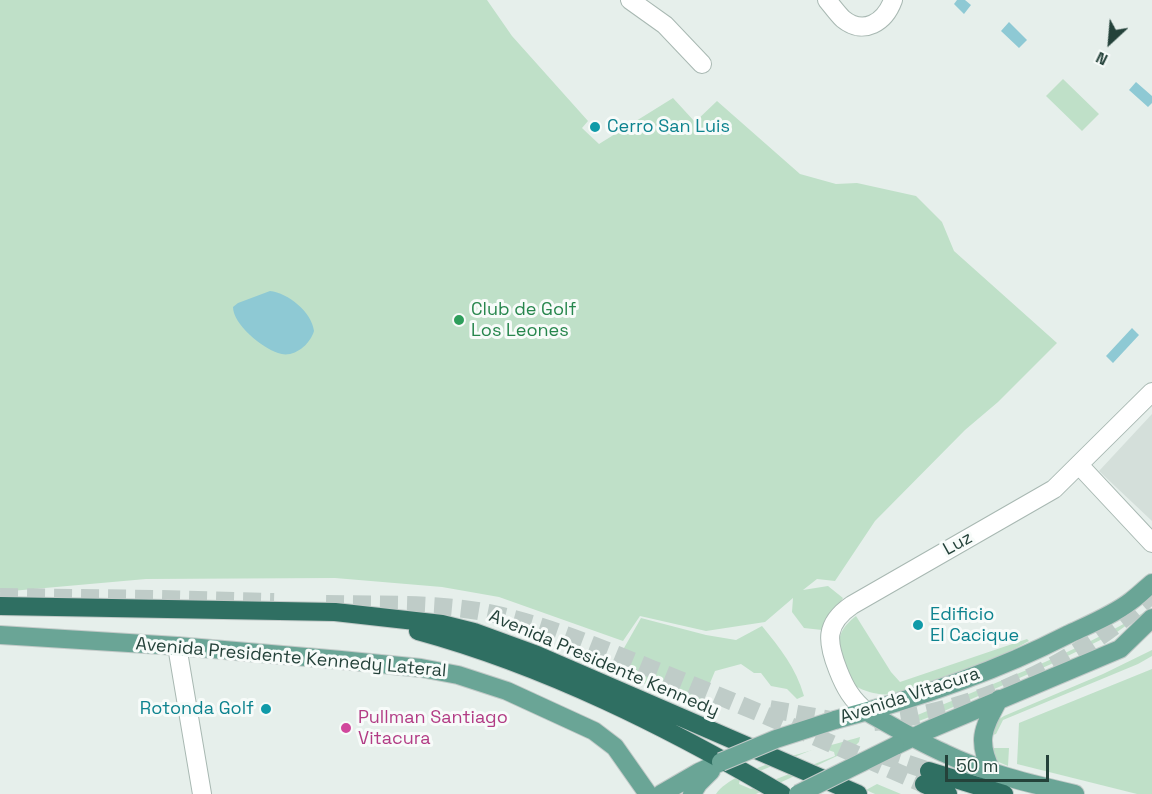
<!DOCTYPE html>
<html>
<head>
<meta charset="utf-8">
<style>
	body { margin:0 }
	#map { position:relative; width:1152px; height:794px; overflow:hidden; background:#e6efeb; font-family:"Space Grotesk",sans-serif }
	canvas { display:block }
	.north { position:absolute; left:1080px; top:12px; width:60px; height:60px; -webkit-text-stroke:4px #f7fbf9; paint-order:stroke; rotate:206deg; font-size:16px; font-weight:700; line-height:24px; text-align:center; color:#24423a }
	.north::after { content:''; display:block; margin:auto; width:21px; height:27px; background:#24423a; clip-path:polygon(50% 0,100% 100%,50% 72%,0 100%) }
	.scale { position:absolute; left:945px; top:755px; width:104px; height:27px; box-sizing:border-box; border:3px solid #24423a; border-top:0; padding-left:8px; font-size:18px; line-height:21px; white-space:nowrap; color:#24423a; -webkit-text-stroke:4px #f7fbf9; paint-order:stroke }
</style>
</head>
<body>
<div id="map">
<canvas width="1152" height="794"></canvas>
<div class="north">N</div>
<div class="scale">50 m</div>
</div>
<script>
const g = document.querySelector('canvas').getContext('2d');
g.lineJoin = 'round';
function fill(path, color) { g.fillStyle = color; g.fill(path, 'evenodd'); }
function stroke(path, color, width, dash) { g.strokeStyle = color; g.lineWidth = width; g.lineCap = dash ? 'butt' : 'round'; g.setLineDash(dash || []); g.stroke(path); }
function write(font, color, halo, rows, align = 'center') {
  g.font = font + ' "Space Grotesk",sans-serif'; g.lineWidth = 6; g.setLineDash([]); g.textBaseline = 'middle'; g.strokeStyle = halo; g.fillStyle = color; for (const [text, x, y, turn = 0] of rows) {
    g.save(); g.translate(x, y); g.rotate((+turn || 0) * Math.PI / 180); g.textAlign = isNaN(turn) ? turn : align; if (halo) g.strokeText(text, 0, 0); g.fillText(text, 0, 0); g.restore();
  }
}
fill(new Path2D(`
	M1152 414V521L1099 471Z`), '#d4dfda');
fill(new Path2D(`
	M0 0H487L512 36 588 121 582 128 599 144 673 98 695 122 717 101 800 174 836 184 857 183 916 196 942 222 954 251 1057 343 998 402 965 430 875 521 835 581 817 579 803 590 828 586 843 598 822 630 804 628 792 612 793 598 765 622 706 631 640 616 623 641 499 597 442 587 335 578 146 579 0 592Z
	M1063 79 1099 114 1082 131 1046 96Z
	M1148 610 1117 632 1049 665 935 715 916 722 908 719C988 685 1073 655 1148 610Z
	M856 616 891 672 900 682 1027 639 1029 641C999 658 911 699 879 694 872 693 862 690 857 687 846 681 844 666 841 655 836 637 842 627 856 616Z
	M641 618 706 635 736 640 762 626C780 648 796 668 804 696L797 699 787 689 771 686 761 673H754L741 664 715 671 701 705 611 671Z
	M1152 650V656L1138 664 1003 720 996 734 987 737 996 721 1004 716 1103 674Z
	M1152 669V794H1137L1017 764 1019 723Z
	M860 737 859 742 852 749 756 794H716C734 767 827 747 860 737Z
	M989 748H1009L1008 766 994 760Z
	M877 784 901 794H875L866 790Z`), '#bfe0c8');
fill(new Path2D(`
	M957 0H965L971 5 964 14 954 4Z
	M1009 22 1027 40 1019 48 1001 31Z
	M1136 82 1152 96V103L1148 107 1129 90Z
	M270 291C288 293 312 312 314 331 310 345 293 359 278 353 262 348 233 324 233 307L238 303Z
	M1132 328 1139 335 1113 363 1106 356Z`), '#8ec9d4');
fill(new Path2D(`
	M819 747 834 752 835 756 751 789 739 784 740 779Z`), '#e6efeb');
stroke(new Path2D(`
	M0 597 160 599 274 602
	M326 604C377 605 440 603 489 613 546 625 598 647 652 669 744 705 834 745 924 784
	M770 709 837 721
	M874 722C975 712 1078 664 1152 594
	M882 755 929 771`), '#bfccc8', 18, [18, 9]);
const minor = new Path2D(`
	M630 0 665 25 702 64
	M827 0C832 6 837 13 843 19 864 36 885 22 893 0
	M1080 466 1152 543
	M177 646 202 794
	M867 712C852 700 845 688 838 670 827 642 824 624 852 605L1054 489 1152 392`);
const major = new Path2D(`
	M0 635 177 646 341 660 421 668 458 675 507 691 594 731 615 747 648 794
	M867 712C892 726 917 741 944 753 985 773 1031 784 1075 794
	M835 720C915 699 993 673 1067 635 1088 625 1113 615 1131 601 1139 595 1145 589 1152 583
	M895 746 926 731 1120 649 1152 618
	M992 772C976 740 983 729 999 699
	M661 794 699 772 721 762
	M692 794 698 784 711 771`);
const highway = new Path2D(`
	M0 606 335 612 442 624 474 632 537 655 858 794
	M418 631C546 666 668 727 782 794
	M929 771 1004 794
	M924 784 948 794`);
stroke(minor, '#a8b8b2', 20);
stroke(major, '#c2cac8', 20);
stroke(highway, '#c2cac8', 20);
stroke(minor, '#fff', 18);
stroke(major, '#6aa596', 18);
stroke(highway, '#2f6f62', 18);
const majorBridge = new Path2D(`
	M721 762 776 739 835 720
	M798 794 895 746`);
stroke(majorBridge, '#c2cac8', 20, []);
stroke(majorBridge, '#6aa596', 18);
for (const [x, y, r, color] of [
	[595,127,6,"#0f9aa8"],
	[459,320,6,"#2e9e5b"],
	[918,625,6,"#0f9aa8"],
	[266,709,6,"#0f9aa8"],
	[346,728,6,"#d1479c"]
]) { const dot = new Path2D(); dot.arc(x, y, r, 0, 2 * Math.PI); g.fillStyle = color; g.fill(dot); stroke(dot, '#f7fbf9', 2); }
write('18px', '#0d838f', '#f7fbf9', [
	["Cerro San Luis",607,127],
	["Edificio",930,615],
	["El Cacique",930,636],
	["Rotonda Golf",254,709,"right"]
], 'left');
write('18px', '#27864d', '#f7fbf9', [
	["Club de Golf",471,310],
	["Los Leones",471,331]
], 'left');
write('18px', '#24423a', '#f7fbf9', [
	["Luz",958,544,-29],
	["Avenida Presidente Kennedy Lateral",291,658,5],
	["Avenida Presidente Kennedy",604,664,23],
	["Avenida Vitacura",910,696,-18]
]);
write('18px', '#b23c85', '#f7fbf9', [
	["Pullman Santiago",358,718],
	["Vitacura",358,739]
], 'left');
</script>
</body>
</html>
